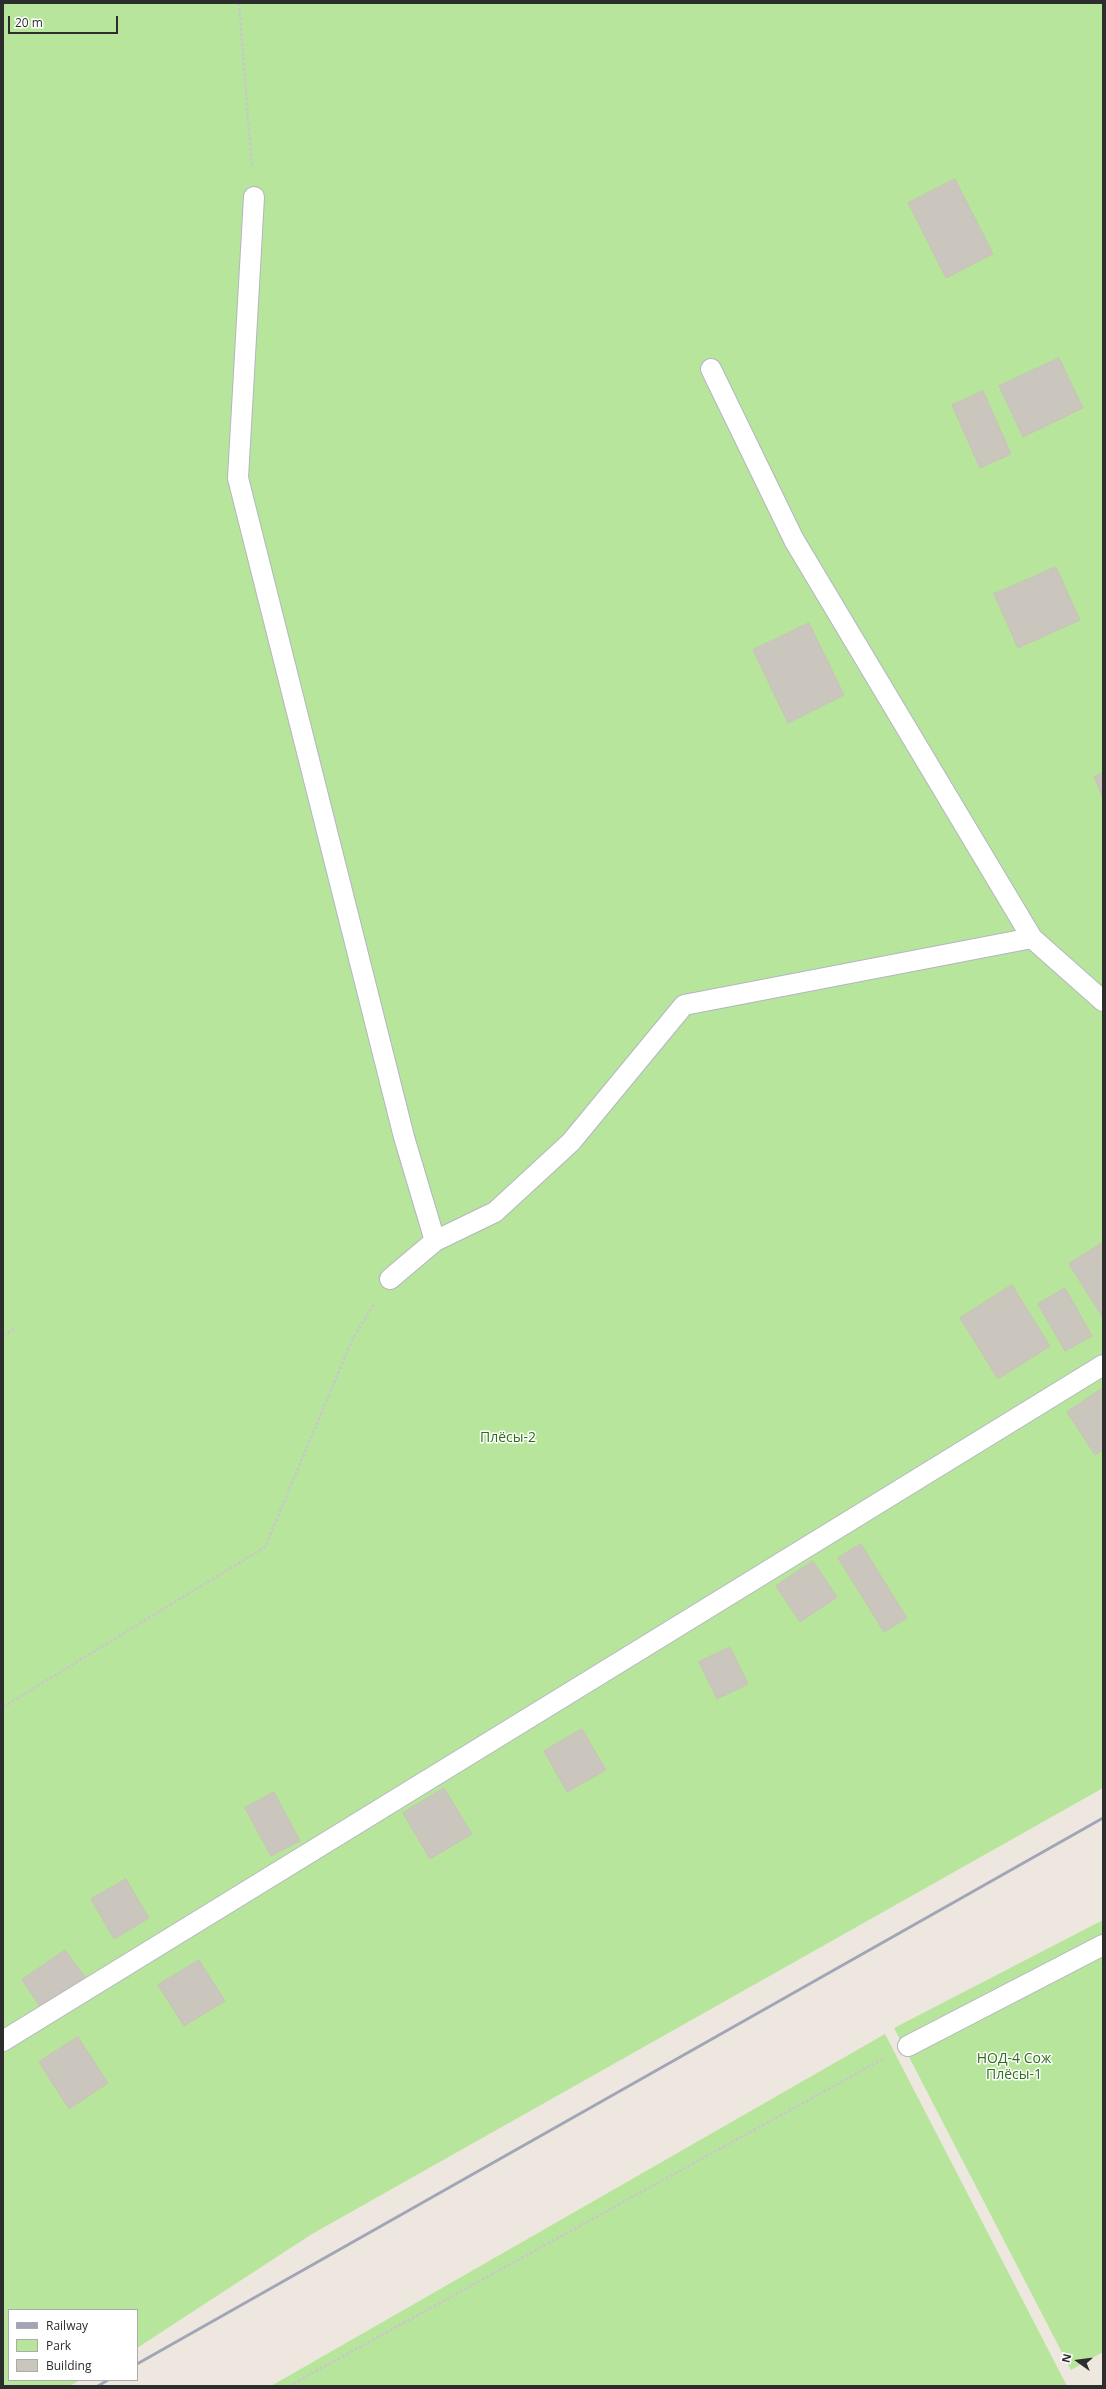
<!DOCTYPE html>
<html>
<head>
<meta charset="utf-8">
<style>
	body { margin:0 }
	#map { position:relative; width:1106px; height:2389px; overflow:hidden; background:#eee7df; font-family:"Open Sans",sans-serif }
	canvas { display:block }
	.frame { position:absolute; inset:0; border:4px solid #2d2d2d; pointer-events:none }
	.legend { position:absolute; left:8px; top:2309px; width:130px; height:72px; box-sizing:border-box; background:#fff; border:1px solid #ababab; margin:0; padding:5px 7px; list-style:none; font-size:12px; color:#2d2d2d }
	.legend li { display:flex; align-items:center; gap:8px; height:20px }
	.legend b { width:20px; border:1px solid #ababab }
	.north { position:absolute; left:1058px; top:2341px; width:40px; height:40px; -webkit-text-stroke:3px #fff; paint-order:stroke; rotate:284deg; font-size:11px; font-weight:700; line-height:16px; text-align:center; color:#2d2d2d }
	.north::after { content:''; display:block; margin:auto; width:14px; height:18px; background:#2d2d2d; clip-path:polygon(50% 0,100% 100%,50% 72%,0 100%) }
	.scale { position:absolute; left:8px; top:16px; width:110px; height:18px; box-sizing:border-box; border:2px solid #2d2d2d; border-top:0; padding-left:5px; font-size:12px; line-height:14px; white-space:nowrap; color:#2d2d2d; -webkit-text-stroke:3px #fff; paint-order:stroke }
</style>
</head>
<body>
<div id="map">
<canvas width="1106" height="2389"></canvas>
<div class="frame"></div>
<ul class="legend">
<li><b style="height:5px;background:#a1a5b7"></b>Railway</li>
<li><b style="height:11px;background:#b7e59b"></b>Park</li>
<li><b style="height:11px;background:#cac5bd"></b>Building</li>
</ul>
<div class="north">N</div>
<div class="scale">20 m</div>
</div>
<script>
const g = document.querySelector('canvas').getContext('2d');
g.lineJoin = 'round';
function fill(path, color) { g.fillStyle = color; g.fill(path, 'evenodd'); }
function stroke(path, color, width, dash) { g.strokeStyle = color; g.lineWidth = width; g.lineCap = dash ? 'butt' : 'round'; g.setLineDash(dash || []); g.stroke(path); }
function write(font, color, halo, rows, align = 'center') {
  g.font = font + ' "Open Sans",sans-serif'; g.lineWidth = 3; g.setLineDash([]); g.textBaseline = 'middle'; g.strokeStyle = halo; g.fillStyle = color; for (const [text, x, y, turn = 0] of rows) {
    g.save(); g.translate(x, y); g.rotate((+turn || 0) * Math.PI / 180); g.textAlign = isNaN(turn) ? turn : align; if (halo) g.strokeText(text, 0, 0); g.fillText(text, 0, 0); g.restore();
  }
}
fill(new Path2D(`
	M3 3H1103V1788L312 2234 137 2348V2310H9V2380H80L70 2386H3Z
	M1103 1920V2352L1071 2370 894 2028Z
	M885 2034 1067 2386H271Z`), '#b7e59b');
const building = new Path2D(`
	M955 179 993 254 946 278 908 203Z
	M1059 358 1083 408 1023 437 999 386Z
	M983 391 1011 454 980 468 952 405Z
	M1056 567 1080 620 1018 648 994 594Z
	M809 623 844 695 788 723 753 650Z
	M1103 773V798L1094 777Z
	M1102 1243 1103 1244V1318L1069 1264Z
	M1012 1285 1050 1346 998 1379 960 1318Z
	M1065 1288 1092 1336 1065 1351 1038 1304Z
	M1103 1388V1450L1095 1455 1067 1412Z
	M861 1544 907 1618 884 1632 838 1558Z
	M813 1561 837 1597 800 1622 776 1586Z
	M730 1647 748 1684 717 1699 699 1662Z
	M582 1729 606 1770 567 1792 544 1751Z
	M444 1788 472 1834 430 1859 403 1813Z
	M274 1792 300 1841 271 1856 245 1808Z
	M126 1879 149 1918 114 1939 91 1899Z
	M65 1950 85 1977 41 2008 22 1980Z
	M199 1960 225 2001 184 2026 158 1985Z
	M78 2037 108 2083 69 2109 39 2062Z`);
fill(building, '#cac5bd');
stroke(building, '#cac3b8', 1);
const service = new Path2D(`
	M254 197 238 478 404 1137 435 1241
	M711 369 794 540 1032 938 1103 1001
	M390 1279 435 1241 495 1212 571 1142 684 1005 1032 938
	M3 2041 1103 1365
	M908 2046 1103 1945`);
stroke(service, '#b3b6c0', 22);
stroke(new Path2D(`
	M239 3 252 168
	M3 1335 15 1329
	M3 1707 265 1547 352 1340 374 1304
	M289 2386 883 2059`), '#c8c8c8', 2.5, [3, 2]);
stroke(service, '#fff', 20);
stroke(new Path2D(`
	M137 2364 1103 1818
	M98 2386 108 2380`), '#a1a5b7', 3);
write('14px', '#2e6d19', '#fff', [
	["Плёсы-2",508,1438],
	["НОД-4 Сож",1014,2059],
	["Плёсы-1",1014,2075]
]);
</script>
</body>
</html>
